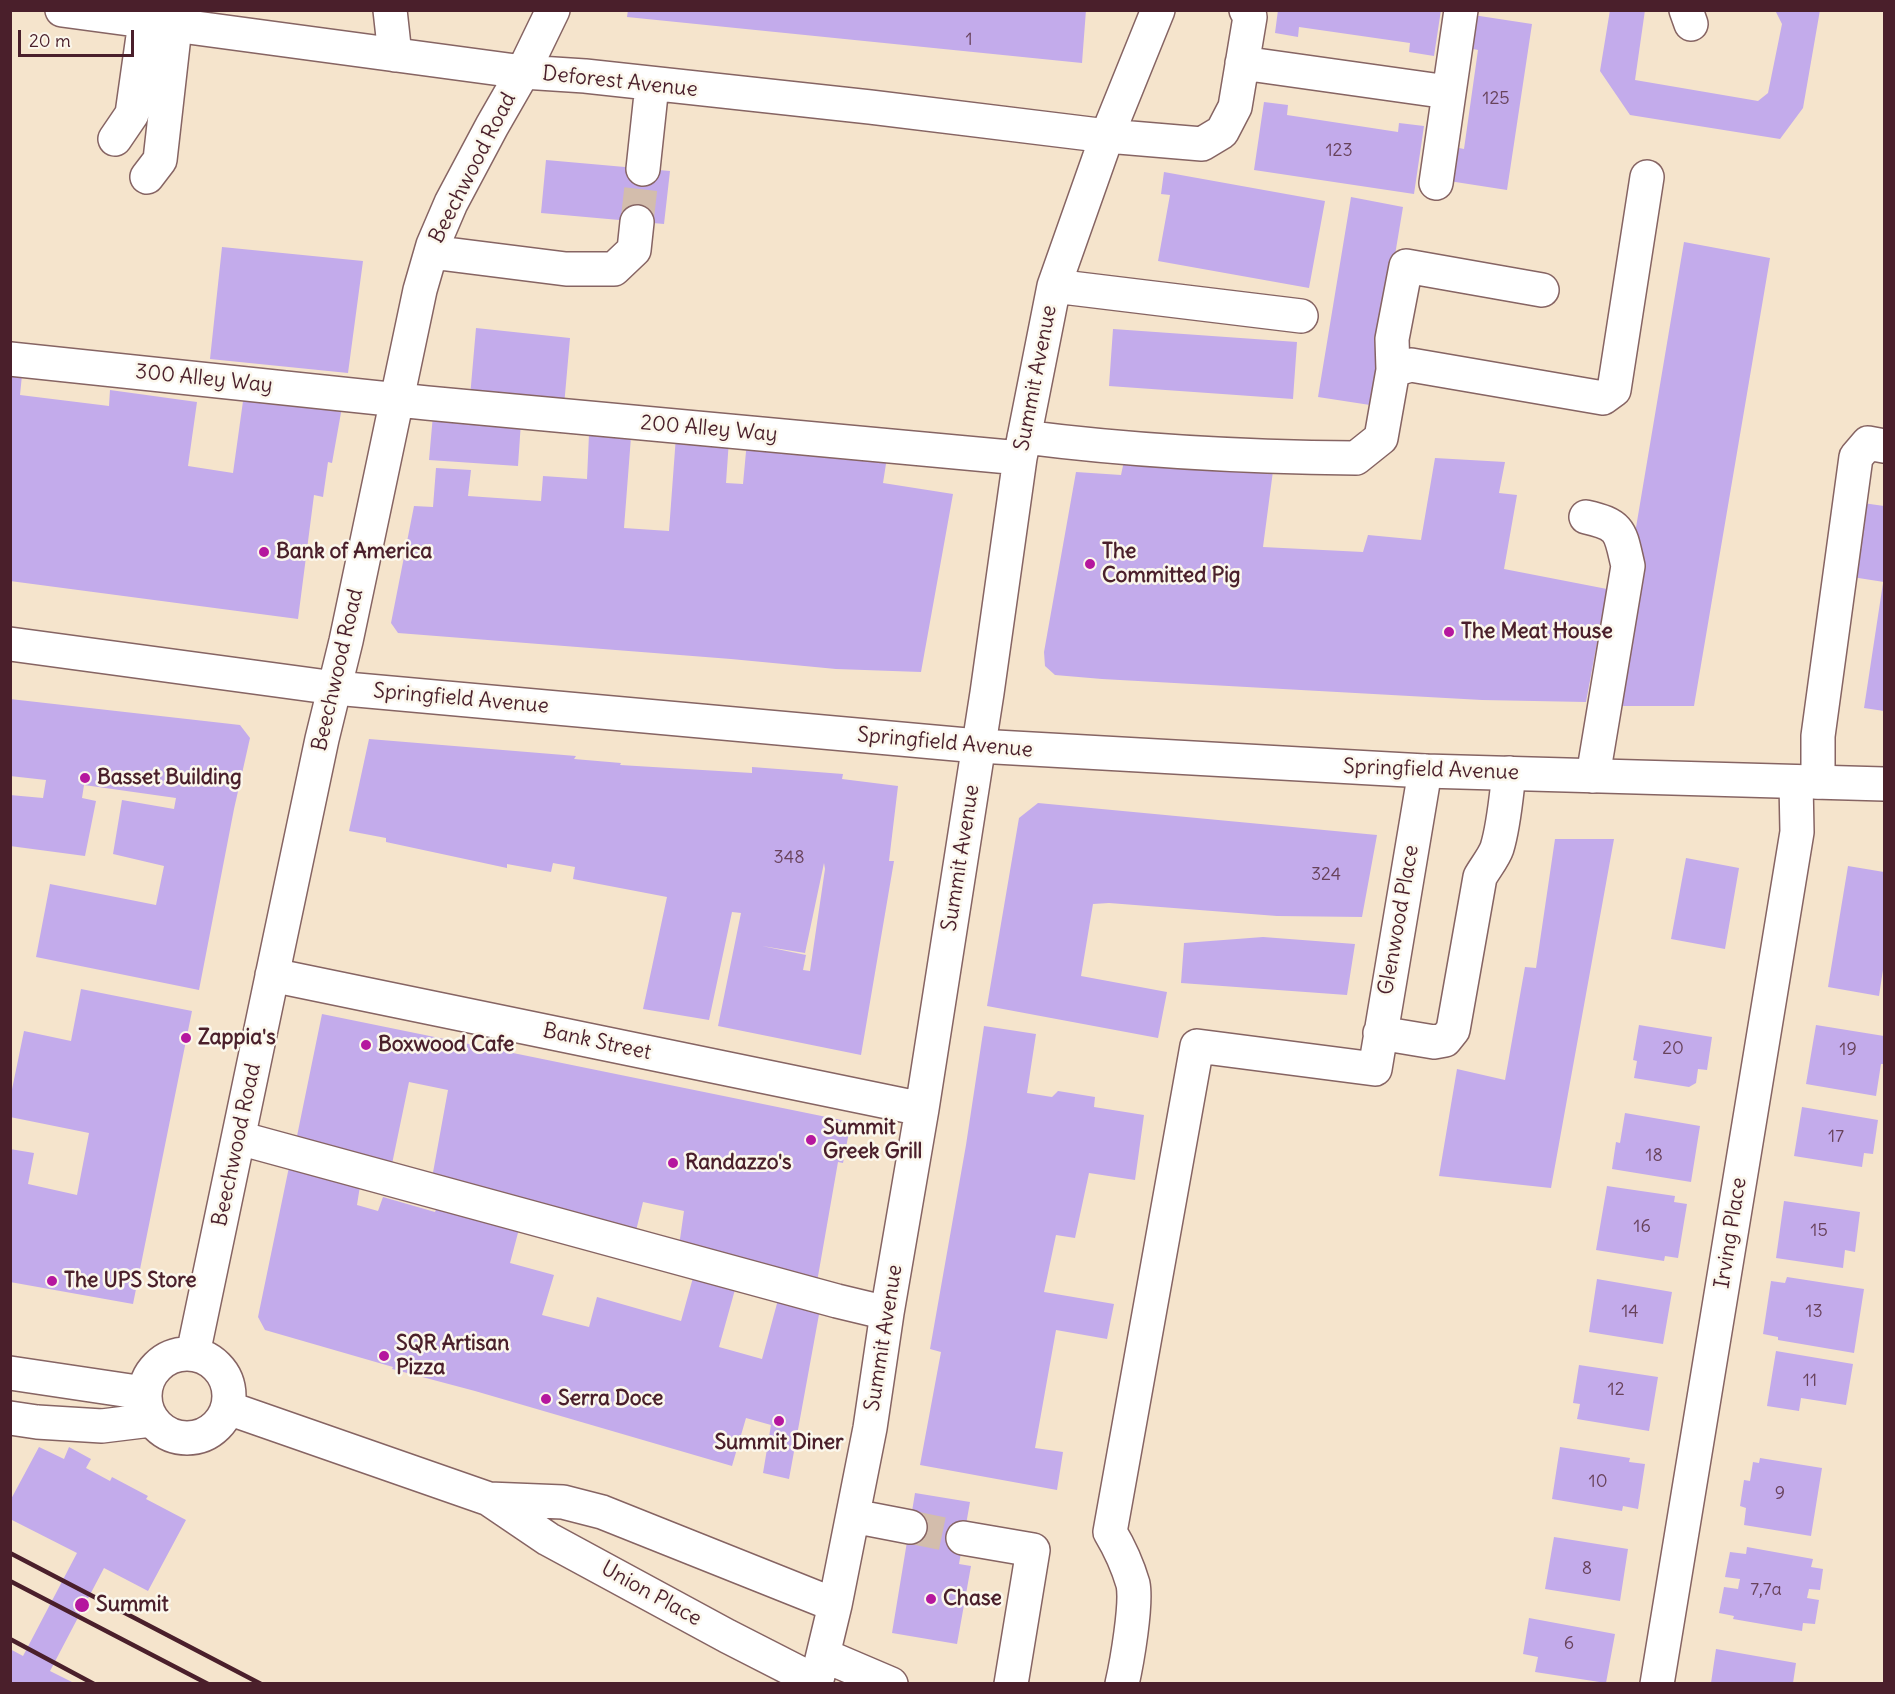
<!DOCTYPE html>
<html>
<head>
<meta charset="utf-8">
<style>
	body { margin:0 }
	#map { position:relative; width:1895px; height:1694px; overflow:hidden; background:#f5e4cc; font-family:Delius,sans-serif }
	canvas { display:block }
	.frame { position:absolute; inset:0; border:12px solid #4a1f2b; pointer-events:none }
	.scale { position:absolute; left:18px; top:30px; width:116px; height:27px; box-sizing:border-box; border:3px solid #4a1f2b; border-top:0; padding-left:8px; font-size:18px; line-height:21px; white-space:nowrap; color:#4a1f2b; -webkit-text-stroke:4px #fbf7ec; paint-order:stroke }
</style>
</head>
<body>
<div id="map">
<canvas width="1895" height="1694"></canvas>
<div class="frame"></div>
<div class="scale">20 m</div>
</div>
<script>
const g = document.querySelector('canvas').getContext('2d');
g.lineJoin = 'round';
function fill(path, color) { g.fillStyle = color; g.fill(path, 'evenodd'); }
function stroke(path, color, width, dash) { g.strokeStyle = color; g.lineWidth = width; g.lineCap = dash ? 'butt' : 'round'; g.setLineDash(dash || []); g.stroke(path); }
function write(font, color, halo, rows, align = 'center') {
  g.font = font + ' Delius,sans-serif'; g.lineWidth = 5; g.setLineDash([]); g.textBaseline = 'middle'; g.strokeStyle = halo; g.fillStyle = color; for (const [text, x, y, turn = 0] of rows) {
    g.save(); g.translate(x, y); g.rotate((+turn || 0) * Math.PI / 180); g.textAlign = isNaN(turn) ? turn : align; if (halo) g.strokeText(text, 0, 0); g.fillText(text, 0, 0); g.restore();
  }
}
fill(new Path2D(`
	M628 10H1086L1082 63 627 17Z
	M1278 10H1441L1434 56 1409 52 1410 43 1299 27 1298 37 1275 33Z
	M1610 10H1645L1635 80 1758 101 1768 93 1782 24 1775 10H1820L1803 108 1780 139 1630 115 1600 71Z
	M1473 15 1532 24 1507 190 1449 181 1454 147 1464 149 1478 50 1468 48Z
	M1264 102 1288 105 1287 115 1398 132 1399 123 1424 126 1414 194 1254 170Z
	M546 160 670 171 664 224 541 213Z
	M1164 172 1325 201 1309 288 1158 261 1170 195 1161 194Z
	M1351 197 1403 207 1370 405 1318 397Z
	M1684 242 1770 258 1694 706H1606Z
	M222 247 363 261 348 373 210 359Z
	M476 328 570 338 564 406 470 397Z
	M1113 329 1297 342 1293 399 1109 386Z
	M10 374 22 375 20 395 109 406 110 390 197 402 188 466 233 473 244 394 342 407 332 463 328 462 323 497 314 495 298 619 10 581Z
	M433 415 521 422 518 466 429 460Z
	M589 434 631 437 624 528 669 531 676 436 729 440 726 483 743 484 747 441 888 451 883 483 953 494 921 672 836 669 731 659 398 633 391 623 414 506 433 507 436 468 471 470 468 496 541 501 543 476 587 479Z
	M1435 458 1505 462 1499 493 1517 495 1504 569 1607 589 1586 702 1482 700 1102 679 1055 675 1045 666 1044 652 1076 472 1121 475 1124 461 1273 471 1263 547 1363 552 1368 535 1421 540Z
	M1863 503 1884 506V582L1852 577Z
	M1883 583 1884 584V711L1864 708Z
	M10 699 240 725 250 738 234 809 199 990 36 957 50 884 156 905 164 866 113 854 122 800 174 809 176 798 84 785 82 798 96 801 85 856 10 846V795L43 798 46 780 10 776Z
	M369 739 576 756 574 759 621 763 620 765 752 773V767L843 774 842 779 898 786 889 861H894L861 1055 718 1026 741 913 732 912 709 1020 643 1009 667 897 573 879 575 867 553 863 551 872 507 864V868L386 842V838L349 831ZM824 863 825 869 810 971 803 970 806 955 762 946 805 953Z
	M1038 803 1377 835 1362 917 1277 916 1109 903 1093 904 1081 976 1167 992 1158 1038 987 1006 1019 818Z
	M1555 839H1614L1551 1188 1439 1176 1457 1069 1505 1080 1525 967 1536 968Z
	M1686 858 1739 868 1725 949 1671 939Z
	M1848 866 1884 872V963L1879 996 1828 987Z
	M1263 937 1355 944 1347 995 1181 983 1184 943Z
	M81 989 192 1011 133 1304 10 1282V1149L34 1153 28 1184 77 1195 89 1133 10 1117V1099L24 1031 71 1041Z
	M322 1014 851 1122 843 1163 838 1162 817 1282 679 1246 684 1211 643 1202 635 1235 432 1178 448 1090 409 1082 392 1164 296 1141Z
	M1639 1025 1712 1037 1707 1070 1698 1069 1696 1083 1689 1087 1634 1078 1637 1061 1633 1060Z
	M1816 1025 1884 1036V1064H1881L1876 1096 1806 1084Z
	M984 1026 1036 1034 1027 1093 1052 1097 1058 1091 1095 1097 1094 1107 1144 1115 1135 1180 1089 1173 1075 1238 1056 1235 1044 1292 1114 1304 1107 1339 1056 1330 1035 1448 1063 1452 1057 1490 920 1465 941 1352 930 1349 966 1145Z
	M1802 1107 1878 1120 1873 1154 1864 1153 1862 1167 1794 1156Z
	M1625 1113 1700 1126 1691 1182 1612 1169 1616 1142 1620 1143Z
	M289 1167 360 1186 357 1205 378 1211 383 1197 435 1212 437 1207 519 1229 510 1263 554 1275 542 1315 589 1327 597 1297 681 1321 694 1274 736 1286 719 1347 762 1359 779 1296 820 1309 789 1479 763 1473 771 1425 746 1418 732 1466 475 1391 392 1369 393 1367 265 1330 258 1317Z
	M1607 1186 1675 1196 1674 1202 1687 1204 1678 1258 1665 1256 1664 1261 1596 1250Z
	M1784 1201 1860 1212 1855 1252 1845 1250 1843 1268 1776 1258Z
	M1787 1277 1864 1289 1854 1353 1778 1340V1337L1763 1334 1771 1281 1785 1283Z
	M1597 1279 1672 1292 1663 1344 1589 1332Z
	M1776 1351 1853 1364 1846 1405 1801 1398 1799 1411 1767 1406Z
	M1579 1365 1658 1377 1649 1431 1577 1419 1580 1404 1573 1403Z
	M39 1447 64 1459 69 1447 91 1459 86 1468 110 1481 112 1477 148 1496 146 1499 186 1520 148 1591 104 1568 50 1671 74 1683H10V1649L23 1656 77 1553 10 1519V1501Z
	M1560 1447 1630 1458 1629 1462 1645 1464 1638 1509 1623 1506 1622 1511 1552 1499Z
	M1760 1458 1822 1468 1811 1536 1744 1525 1746 1508 1740 1506 1744 1480 1750 1481 1753 1462 1759 1463Z
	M915 1493 970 1502 959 1564 971 1566 957 1644 892 1633Z
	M1554 1537 1628 1549 1620 1601 1545 1589Z
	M1747 1547 1813 1559 1811 1567 1823 1569 1820 1590 1809 1589 1807 1598 1819 1600 1815 1624 1803 1623 1802 1631 1733 1619 1734 1616 1719 1613 1724 1587 1738 1589 1740 1579 1725 1577 1730 1552 1746 1554Z
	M1529 1618 1615 1634 1606 1683 1535 1672 1538 1657 1523 1654Z
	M1716 1649 1796 1663 1793 1683H1711Z`), '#c3abeb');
stroke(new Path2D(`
	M637 222 643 169
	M910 1527 963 1538`), '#d3bdac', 33, [33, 16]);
const minor = new Path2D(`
	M62 10 523 72 585 76 870 107 1107 136 1202 144 1222 132 1235 107 1250 17 1246 10
	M390 10 395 55
	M1686 10 1691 24
	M1242 63 1448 92
	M115 139 132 114 145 22
	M643 169 652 85
	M147 177 160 160 175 27
	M1436 183 1461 10
	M431 252 566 269H614L634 250 637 222
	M1054 286 1301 316
	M10 359 427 403 1020 458
	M1393 370 1392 339 1406 266 1542 290
	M1024 437C1133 451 1245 457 1356 458L1381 438 1393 370 1411 365 1603 398 1614 390 1647 177
	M1586 517C1622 525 1620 532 1628 566L1593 776
	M1818 782V736L1856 457 1868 443 1884 446
	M272 975 922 1109
	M1380 1033 1434 1042 1445 1040 1453 1030 1480 877C1485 868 1494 857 1497 848 1504 825 1506 798 1509 773
	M239 1138 837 1301 887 1313
	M145 1396a42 42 0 1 1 84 0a42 42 0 1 1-84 0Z
	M193 1354 279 943 322 739 346 641 420 290 433 245 451 203 492 126 523 72 553 10
	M10 1373 144 1393
	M228 1408 489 1499 548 1539 727 1636 817 1682
	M10 1418 37 1422 102 1426 151 1420
	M489 1499 563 1502 602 1512 835 1605
	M853 1516 910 1527
	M963 1538 1033 1550 1011 1684
	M823 1655 891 1684
	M816 1684 835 1605 870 1428 887 1313 922 1109 987 693 1020 458 1054 286 1107 136 1158 10
	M1122 1684C1127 1662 1137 1604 1133 1584 1128 1567 1119 1547 1110 1532L1197 1046 1375 1069 1425 771
	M1657 1684 1797 832 1796 782`);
const major = new Path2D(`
	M10 644 335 688 978 746 1425 771 1884 784`);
stroke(minor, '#866463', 36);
stroke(major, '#866463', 36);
stroke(minor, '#fff', 33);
stroke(major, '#fff', 33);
stroke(new Path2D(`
	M10 1553 261 1684
	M10 1581 208 1684
	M10 1639 94 1684`), '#4a1f2b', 4.5);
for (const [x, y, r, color] of [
	[264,552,6,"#b5179e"],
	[1090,564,6,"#b5179e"],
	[1449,632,6,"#b5179e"],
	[85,778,6,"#b5179e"],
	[186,1038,6,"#b5179e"],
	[366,1045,6,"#b5179e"],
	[811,1140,6,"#b5179e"],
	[673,1163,6,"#b5179e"],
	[52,1281,6,"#b5179e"],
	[384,1356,6,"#b5179e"],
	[546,1399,6,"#b5179e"],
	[779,1421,6,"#b5179e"],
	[931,1599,6,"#b5179e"],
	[82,1605,8,"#b5179e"]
]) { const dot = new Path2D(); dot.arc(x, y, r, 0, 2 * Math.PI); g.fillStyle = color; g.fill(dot); stroke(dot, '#fbf7ec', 2); }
write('18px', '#68425b', null, [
	["1",969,40],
	["125",1496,99],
	["123",1339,151],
	["348",789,858],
	["324",1326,875],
	["20",1673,1049],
	["19",1848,1050],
	["17",1836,1137],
	["18",1654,1156],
	["16",1642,1227],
	["15",1819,1231],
	["14",1630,1312],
	["13",1814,1312],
	["11",1810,1381],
	["12",1616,1390],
	["10",1598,1482],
	["9",1780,1494],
	["8",1587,1569],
	["7,7a",1766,1590],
	["6",1569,1644]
]);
write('21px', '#4a1f2b', '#fbf7ec', [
	["Deforest Avenue",620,82,6],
	["Beechwood Road",473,168,-63],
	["Summit Avenue",1036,378,-79],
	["300 Alley Way",204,379,6],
	["200 Alley Way",709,429,5],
	["Beechwood Road",338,670,-77],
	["Springfield Avenue",461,699,5],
	["Springfield Avenue",945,743,5],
	["Springfield Avenue",1431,770,2],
	["Summit Avenue",961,858,-81],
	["Glenwood Place",1399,920,-80],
	["Bank Street",597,1042,12],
	["Beechwood Road",237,1145,-78],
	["Irving Place",1731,1233,-81],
	["Summit Avenue",884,1338,-81],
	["Union Place",651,1594,29]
]);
write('bold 21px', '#4a1f2b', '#fbf7ec', [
	["Bank of America",276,552],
	["The",1102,552],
	["Committed Pig",1102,576],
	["The Meat House",1461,632],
	["Basset Building",97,778],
	["Zappia's",198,1038],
	["Boxwood Cafe",378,1045],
	["Summit",823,1128],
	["Greek Grill",823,1152],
	["Randazzo's",685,1163],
	["The UPS Store",64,1281],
	["SQR Artisan",396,1344],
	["Pizza",396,1368],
	["Serra Doce",558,1399],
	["Summit Diner",779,1443,"center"],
	["Chase",943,1599],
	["Summit",96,1605]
], 'left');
</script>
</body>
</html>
